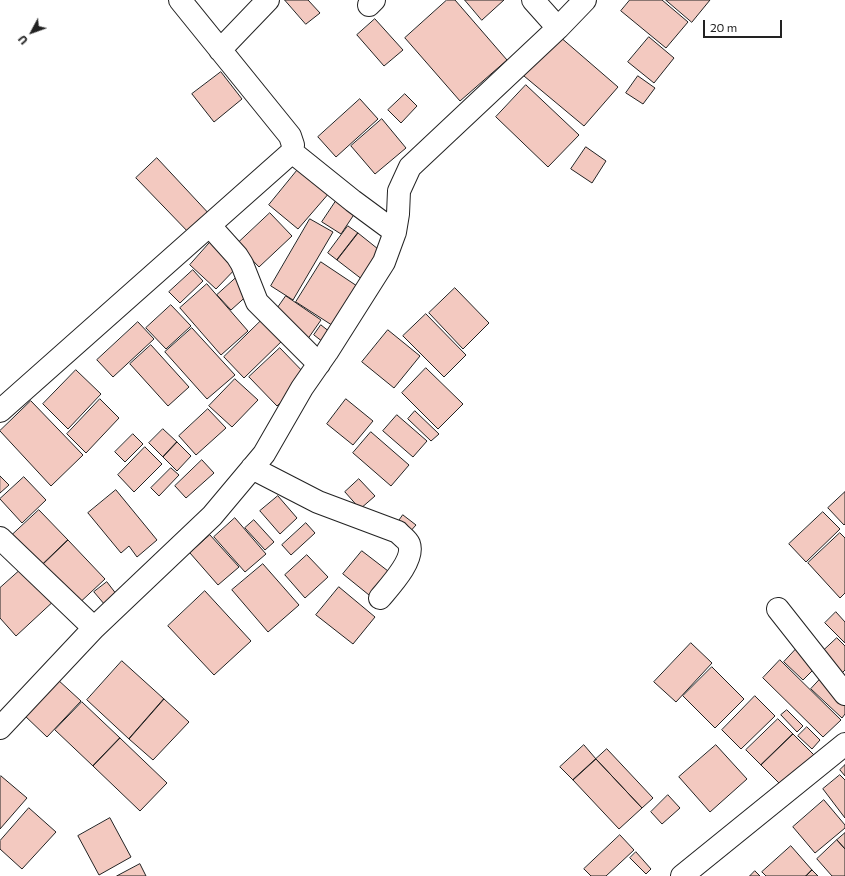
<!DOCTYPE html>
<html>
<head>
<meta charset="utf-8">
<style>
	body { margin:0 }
	#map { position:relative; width:845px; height:876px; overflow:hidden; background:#fff; font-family:Commissioner,sans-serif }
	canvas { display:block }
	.north { position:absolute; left:12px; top:12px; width:40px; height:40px; -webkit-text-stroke:3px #fff; paint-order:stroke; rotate:229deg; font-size:11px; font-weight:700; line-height:16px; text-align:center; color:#222 }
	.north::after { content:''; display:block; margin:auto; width:14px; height:18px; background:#222; clip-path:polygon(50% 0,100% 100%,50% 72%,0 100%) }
	.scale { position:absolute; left:703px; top:20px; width:79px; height:18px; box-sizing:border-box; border:2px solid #222; border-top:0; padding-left:5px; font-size:12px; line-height:14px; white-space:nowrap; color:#222; -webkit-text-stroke:3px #fff; paint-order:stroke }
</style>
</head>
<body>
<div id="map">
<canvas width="845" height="876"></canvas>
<div class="north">U</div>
<div class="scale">20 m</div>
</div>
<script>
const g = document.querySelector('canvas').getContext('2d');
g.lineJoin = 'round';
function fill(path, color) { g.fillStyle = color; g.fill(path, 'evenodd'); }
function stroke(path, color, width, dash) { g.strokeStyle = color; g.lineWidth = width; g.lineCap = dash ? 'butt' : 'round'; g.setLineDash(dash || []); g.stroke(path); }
const building = new Path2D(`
	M285 0H308L320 13 306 24Z
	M447 0H455L507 60 460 101 405 38Z
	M465 0H504L482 20Z
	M630 0H662L688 22 666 48 621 11Z
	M666 0H710L692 22Z
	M375 19 403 50 384 66 357 35Z
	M559 36 618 87 584 126 524 76Z
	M649 37 674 58 654 83 628 62Z
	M221 72 242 99 214 122 192 94Z
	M638 76 655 88 643 104 626 93Z
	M526 85 579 135 548 167 496 117Z
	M405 94 417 106 401 123 388 110Z
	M360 99 378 119 336 157 318 137Z
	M382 119 406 148 375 174 351 146Z
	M586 147 606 161 592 183 571 169Z
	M157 158 212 217 192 236 136 178Z
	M300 167 330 192 298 229 269 205Z
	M338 198 357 210 341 234 322 222Z
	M270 213 292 236 259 267 237 244Z
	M310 219 333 232 293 300 271 286Z
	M348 226 358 233 337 260 328 253Z
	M358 233 383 253 363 280 337 260Z
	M213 239 240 264 216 289 190 265Z
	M321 262 363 290 338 329 296 302Z
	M193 270 203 281 180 303 169 292Z
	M237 277 251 292 231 310 217 295Z
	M207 284 248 331 221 355 180 308Z
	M455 288 489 323 463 349 429 313Z
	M286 296 321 320 307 340 272 316Z
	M171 305 191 326 166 349 146 328Z
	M426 314 466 355 444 377 403 336Z
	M266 316 286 337 244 378 224 357Z
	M138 322 154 339 113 377 97 360Z
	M321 325 335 336 328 346 314 335Z
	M192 328 235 375 207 399 165 352Z
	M388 330 420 356 394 388 362 362Z
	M151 345 189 387 168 406 130 364Z
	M280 348 308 377 277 406 249 377Z
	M426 368 463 404 438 429 402 393Z
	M76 370 101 394 68 429 43 404Z
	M235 379 258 400 232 427 209 406Z
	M100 399 119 418 86 453 67 434Z
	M346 399 373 421 353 445 327 424Z
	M31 401 83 455 51 486 0 431Z
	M208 409 226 428 196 455 179 436Z
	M415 411 439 434 431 441 408 419Z
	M397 415 427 441 413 457 383 431Z
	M163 429 177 442 163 457 149 443Z
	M371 432 409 465 391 486 353 453Z
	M133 434 143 444 125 462 115 452Z
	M177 442 191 456 177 471 163 457Z
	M145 447 162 464 134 492 118 475Z
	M202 460 214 473 186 498 175 486Z
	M171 468 179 475 159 496 151 488Z
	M0 476 9 485 0 493Z
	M24 477 46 500 22 523 0 499Z
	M359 479 375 496 360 509 345 492Z
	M116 490 157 540 137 557 129 546 121 553 88 513Z
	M845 492V524L844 525 828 508Z
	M278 496 297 518 280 534 260 511Z
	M39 510 68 540 39 568 10 537Z
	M823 512 840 529 806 562 789 544Z
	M403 515 416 525 408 534 396 525Z
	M235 518 266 554 245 572 214 537Z
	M254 520 274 542 265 550 245 528Z
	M306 523 315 533 291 555 282 545Z
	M840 533 845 538V593L840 598 808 563Z
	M210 535 239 567 218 585 190 553Z
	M68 540 105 579 75 607 39 568Z
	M362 551 388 571 369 595 343 574Z
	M307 555 328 577 305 598 285 575Z
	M27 564 57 598 16 636 0 618V588Z
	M263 564 299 605 268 632 232 590Z
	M107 582 117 595 105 605 94 592Z
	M339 587 375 617 353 644 316 615Z
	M205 591 251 641 214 675 168 626Z
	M836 612 845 622V643L825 623Z
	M837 638 845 646V670L841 674 821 653Z
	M691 643 712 663 676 702 654 682Z
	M797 648 816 667 803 680 784 662Z
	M780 660 841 720 823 737 763 678Z
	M122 661 164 699 129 739 87 700Z
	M712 667 744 699 715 728 683 696Z
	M823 676 845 698V714L842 718 811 689Z
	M57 679 81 701 47 737 23 714Z
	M755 696 775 716 741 749 722 730Z
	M164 699 189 722 153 760 129 739Z
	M82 702 120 738 93 766 55 730Z
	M787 710 803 726 797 732 781 715Z
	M778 719 793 734 761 765 746 750Z
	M807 727 820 740 812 749 798 736Z
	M793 734 814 755 782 786 761 765Z
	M120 738 167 783 140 811 93 766Z
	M584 745 596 759 573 780 560 767Z
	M716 745 747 779 710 812 679 777Z
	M607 749 653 798 642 808 596 759Z
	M596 759 642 808 619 829 573 780Z
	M845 765V776L840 770Z
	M840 775 845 780V818L823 789Z
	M1 776 27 798 0 829V777Z
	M668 795 680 808 662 824 651 812Z
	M824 800 845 825V828L815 853 793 827Z
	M29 808 56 832 22 869 0 849V841Z
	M110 818 131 857 99 875 78 836Z
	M845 833V849L837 840Z
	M620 835 634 850 606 876H591L584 869Z
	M837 840 845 849V876H832L817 859Z
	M791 846 812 870 806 876H766L762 872Z
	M636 852 651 869 646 874 630 858Z
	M140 864 146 876H117Z
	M812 870 818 876H806Z
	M755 871 760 876H750Z`);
fill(building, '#f3c9c0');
stroke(building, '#222', 1);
const minor = new Path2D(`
	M533 0 558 28
	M369 5 374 0
	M220 50 268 0
	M292 152 353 201 395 232
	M210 226 237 256 242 264 257 302 319 364
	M0 411 292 152 293 145 290 136 180 0
	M252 468 318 502 398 532C401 536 407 539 409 544 415 560 389 587 380 598
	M0 538 94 628
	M778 609 845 694
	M0 728 94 628 212 516 264 454 302 388 327 352 384 262 395 232 398 214 399 191 410 167 558 28 585 0
	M682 876 845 744`);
stroke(minor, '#222', 24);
stroke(minor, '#fff', 22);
</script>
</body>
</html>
